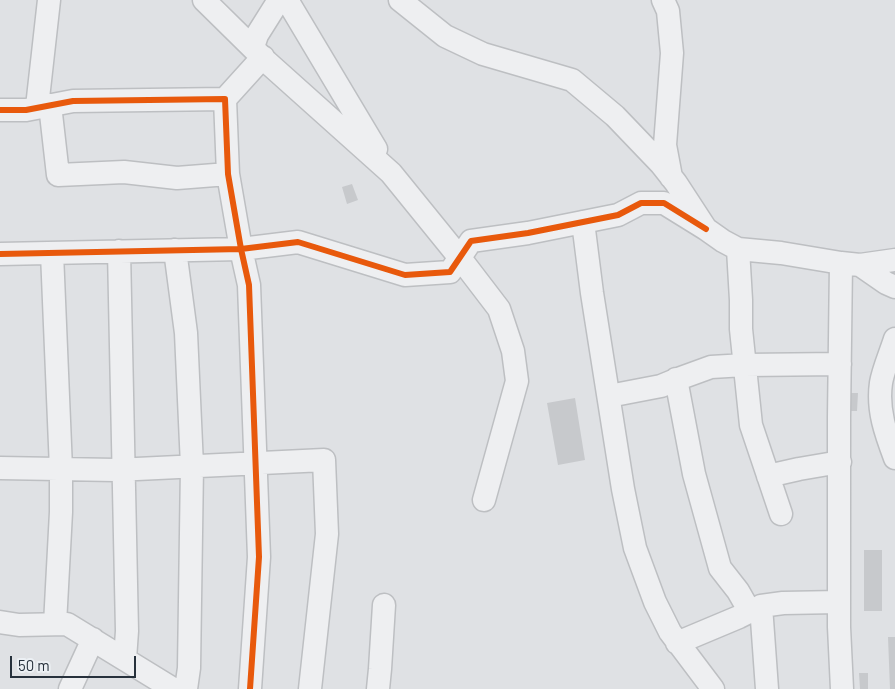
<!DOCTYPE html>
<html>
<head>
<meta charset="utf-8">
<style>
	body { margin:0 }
	#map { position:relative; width:895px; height:689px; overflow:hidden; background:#dfe1e4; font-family:Barlow,sans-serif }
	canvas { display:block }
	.scale { position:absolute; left:10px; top:656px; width:126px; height:22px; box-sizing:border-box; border:2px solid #27313c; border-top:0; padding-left:6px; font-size:15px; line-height:18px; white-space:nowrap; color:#27313c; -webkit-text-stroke:4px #ecf0f4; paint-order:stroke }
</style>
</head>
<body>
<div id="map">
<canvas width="895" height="689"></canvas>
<div class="scale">50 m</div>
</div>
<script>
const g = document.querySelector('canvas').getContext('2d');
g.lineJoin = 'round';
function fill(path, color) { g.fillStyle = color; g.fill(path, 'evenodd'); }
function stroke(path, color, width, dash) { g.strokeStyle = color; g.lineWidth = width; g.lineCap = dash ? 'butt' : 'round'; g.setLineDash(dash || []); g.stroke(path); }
fill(new Path2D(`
	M352 184 358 200 347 204 342 187Z
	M848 393H858L857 411H848Z
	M575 398 585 460 558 465 547 403Z
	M864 550H882V611H864Z
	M888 637H895V689H890Z
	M859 673H868V689H860Z`), '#c7c9cc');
const minor = new Path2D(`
	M204 0 267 62 391 173 460 258 499 309 513 351 517 381 484 500
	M287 0 376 149
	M400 0 445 36 483 54 572 80 615 116 661 164 676 183 706 229 723 241 738 249 781 253 841 263 860 265 886 283 895 287
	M663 0 668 11 672 53 665 145 671 177
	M253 47 257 35 279 0
	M225 99 263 57
	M50 105 58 175 124 172 177 178 228 174
	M37 107 49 0
	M0 110H26L73 101 225 99 228 174 241 249 249 285 259 557 250 689
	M583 222 592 293 623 489 635 548 655 602 670 632 713 689
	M738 249 741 300V329L751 425 781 514
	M175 250 186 333 192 466 189 668 186 689
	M119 251 127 631 125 659
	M52 253 61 469V512L55 624
	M0 254 241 249 298 242 405 275 450 272 471 241 528 233 618 215 641 203H664L706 229
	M841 263 839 417V627L842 689
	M860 265 895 260
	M895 339C891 352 883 370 881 383 877 410 886 434 895 458
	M676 379 694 474 720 568 738 591 750 612
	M609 396 661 386 678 379 711 367 745 365 840 364
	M0 468 116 470 324 460 327 534 310 689
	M768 476 799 469 840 462
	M761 606 767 689
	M0 622 19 625 67 624 173 689
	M677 643 739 617 761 606 783 603 839 602
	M70 689 93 639
	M378 689 380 669 384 605`);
stroke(minor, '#bdbfc2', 25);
stroke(minor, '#eeeff1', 22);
stroke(new Path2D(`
	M0 110H26L73 101 225 99 228 174 241 249 249 285 259 557 250 689
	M0 254 241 249 298 242 405 275 450 272 471 241 528 233 618 215 641 203H664L706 229`), '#e8590c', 6);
</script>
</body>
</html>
